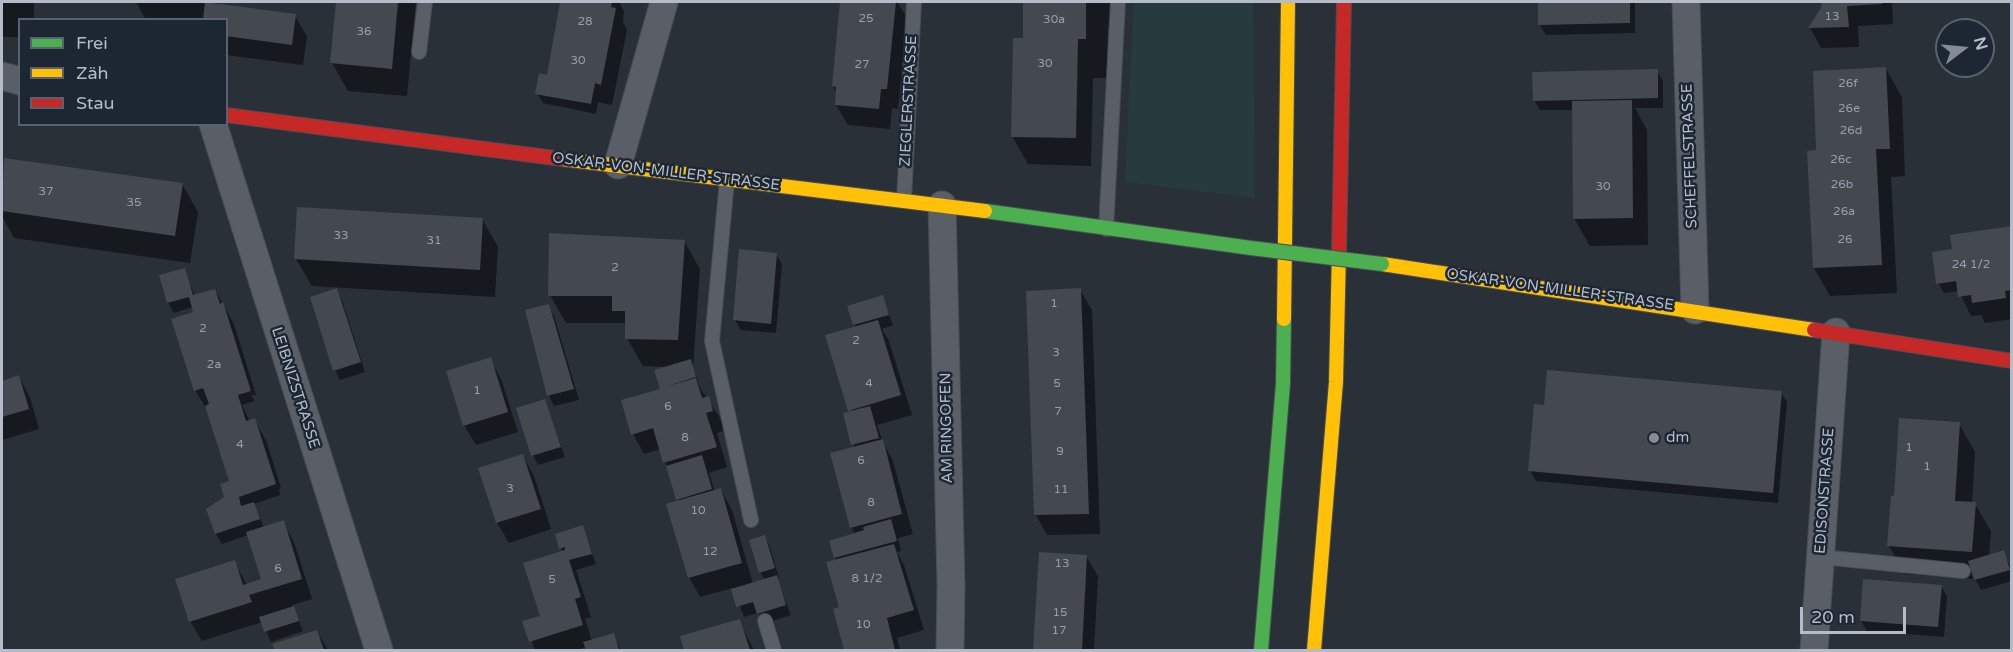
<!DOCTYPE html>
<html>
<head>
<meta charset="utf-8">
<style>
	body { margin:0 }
	#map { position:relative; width:2013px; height:652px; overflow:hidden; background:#2a3038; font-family:"Varela Round",sans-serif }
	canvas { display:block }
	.frame { position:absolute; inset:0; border:3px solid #b4bcc9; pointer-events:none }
	.legend { position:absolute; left:18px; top:18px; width:210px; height:108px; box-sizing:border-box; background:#1d2633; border:2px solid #59626f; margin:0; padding:8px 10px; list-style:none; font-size:18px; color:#b4bcc9 }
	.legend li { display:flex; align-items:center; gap:12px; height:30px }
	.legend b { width:30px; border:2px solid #59626f }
	.north { position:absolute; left:1935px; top:18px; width:60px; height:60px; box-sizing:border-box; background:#1d2633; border:2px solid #59626f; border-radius:50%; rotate:74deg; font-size:16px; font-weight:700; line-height:24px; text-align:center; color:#b4bcc9 }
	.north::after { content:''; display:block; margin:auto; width:21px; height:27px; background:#848b96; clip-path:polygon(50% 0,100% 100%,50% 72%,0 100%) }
	.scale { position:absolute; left:1800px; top:607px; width:106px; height:27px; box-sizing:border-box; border:3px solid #b4bcc9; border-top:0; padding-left:8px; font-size:18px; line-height:21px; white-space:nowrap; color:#b4bcc9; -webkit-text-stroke:4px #1d2633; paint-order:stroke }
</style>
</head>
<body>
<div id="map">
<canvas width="2013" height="652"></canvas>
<div class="frame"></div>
<ul class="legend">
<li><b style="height:8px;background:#4caf50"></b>Frei</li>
<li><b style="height:8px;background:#ffc107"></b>Zäh</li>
<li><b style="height:8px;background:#c62828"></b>Stau</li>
</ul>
<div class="north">N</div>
<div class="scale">20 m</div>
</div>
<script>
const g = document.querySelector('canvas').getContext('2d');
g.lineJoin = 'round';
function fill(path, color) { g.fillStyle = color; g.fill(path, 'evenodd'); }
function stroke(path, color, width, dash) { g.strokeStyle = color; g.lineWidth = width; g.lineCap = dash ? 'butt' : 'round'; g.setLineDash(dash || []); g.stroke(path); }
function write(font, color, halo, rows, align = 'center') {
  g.font = font + ' "Varela Round",sans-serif'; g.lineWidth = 5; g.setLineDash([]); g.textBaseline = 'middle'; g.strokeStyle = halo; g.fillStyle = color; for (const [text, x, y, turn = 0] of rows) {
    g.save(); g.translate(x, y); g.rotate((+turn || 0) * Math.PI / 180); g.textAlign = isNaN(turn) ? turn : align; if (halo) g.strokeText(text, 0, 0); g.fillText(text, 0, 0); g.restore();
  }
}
fill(new Path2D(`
	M1134 2H1253L1255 198 1125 182Z`), '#273a3e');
fill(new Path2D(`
	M2 2H34V20H20V37H2Z
	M136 2H220L219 5 295 16 307 36 303 65 226 55V20H146Z
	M338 2H416L407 96 348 91 332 63Z
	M561 2H619L624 11 623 22 627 30 612 105 598 102 596 114 543 103 537 93 548 76Z
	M842 2H897L907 18 898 109 892 108 890 129 848 125 836 105 837 93 833 86Z
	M1025 2H1120L1121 27H1108L1107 78H1093L1091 166 1028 164 1012 136 1025 40Z
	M1540 2H1635V33L1546 35 1540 25Z
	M1823 2H1892L1893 24 1858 26 1859 47 1821 48 1810 28 1823 8Z
	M1886 69 1902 97 1905 176 1891 177 1897 293 1830 296 1814 268 1818 152Z
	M1657 71 1663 81V108H1635L1647 130 1648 245 1590 246 1574 218V110H1540L1534 100Z
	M5 159 182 184 198 212 190 263 14 238 2 216Z
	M482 219 498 247 495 297 312 286 296 259Z
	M2012 228V319L1985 323 1981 315 1971 316 1959 291 1944 293 1938 283 1951 251Z
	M684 241 700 269 693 367 700 388 720 418 724 431 717 433 727 467 709 473 715 492 721 490 732 510 753 584 765 580 760 572 765 537 770 547 779 578 777 579 791 615 764 624 758 613 744 617 733 588 700 597 689 577 679 502 661 449 644 454 633 434 662 390 668 367 643 366 627 338V323H566L550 295Z
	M776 254 782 264 776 333 741 330 735 320Z
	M184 270 195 296 215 290 234 324 256 395H251L255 401 242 405 250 422 254 420 266 440 281 488 279 489 280 495 254 504 264 528 283 522 294 542 312 599 292 605 303 631 271 642 262 622 202 641 190 621 234 562 247 585 263 580 248 535 222 544 216 534 232 482 207 410 195 390V313L193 307 174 313 168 302Z
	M336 290 342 300 365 372 340 380 335 370Z
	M1080 290 1092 310 1100 534 1047 535 1036 515Z
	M882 297 893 325 882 329 889 341 912 415 877 425 882 440 893 461 913 534 898 538 901 551 897 552 904 565 924 630 897 638 900 650H846L835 610 841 608 835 557 855 534 851 527 855 448 845 414 851 413 856 328 849 307Z
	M548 306 554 316 579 400 554 406 549 396 527 311Z
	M490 359 501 379 518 432 476 445 464 425Z
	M19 377 30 397 39 429 2 440V382Z
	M1781 392 1787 402 1778 503 1536 481 1530 471Z
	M545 401 565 457 538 465 533 455Z
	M1959 424 1975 452 1972 503 1975 504 1991 531 1989 556 2003 552 2012 570V581L1981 590 1975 579 1905 574 1889 546 1896 498Z
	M523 456 534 476 551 529 509 543 497 523 480 469Z
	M582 527 596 564 576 570 591 617 585 619 592 641 613 634 621 650H587L586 647 577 650H535L524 622 541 616 563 552 561 548Z
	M1040 554 1086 556 1098 576 1094 650H1036Z
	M1941 586 1947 596 1944 637 1867 631 1861 621Z
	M739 621 754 650H686L682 637Z
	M317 632 328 650H276L274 645Z`), '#0007');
fill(new Path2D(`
	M205 2 296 14 292 45 226 36V20H203Z
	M336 2H398L392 69 330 63Z
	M560 2H612L611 7 616 8 601 85 595 83 591 104 535 94 539 73 547 75Z
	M840 2H896L887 89H881L879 109 835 105 836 87 832 86Z
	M1023 2H1086V39H1078L1076 138 1011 137 1013 38H1023Z
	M1538 2H1630V23L1538 25Z
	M1822 2H1882V4L1847 6 1849 27 1808 28 1821 8Z
	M1886 67 1890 149H1876L1882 265 1813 268 1807 151 1816 150 1813 71Z
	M1658 69V98L1533 101 1532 72Z
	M1632 100 1633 218 1573 219 1572 101Z
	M4 158 183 183 175 236 2 211Z
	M297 207 483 218 480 270 294 259Z
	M2012 226V290L2005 291 2006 298 1972 303 1971 295 1958 297 1956 281 1936 284 1932 252 1952 249 1950 235Z
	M549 233 685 240 678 340 625 339V311H612V296H548Z
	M739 249 777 253 771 324 733 320Z
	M185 268 193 295 215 289 220 304 223 302 251 391 238 395 246 421 255 418 276 484 239 497 241 506 254 502 260 519 215 534 206 509 224 497 220 484 229 481 205 406 209 404 203 388 194 391 171 319 193 312 189 297 167 303 159 275Z
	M337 288 361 362 333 371 310 297Z
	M1081 288 1089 514 1034 515 1026 291Z
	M883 295 889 315 853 325 847 306Z
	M549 304 574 389 547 396 525 310Z
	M878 320 901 395 848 411 825 335Z
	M491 357 508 412 463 426 446 371Z
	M691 359 696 377 664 387 696 378 702 398 709 396 713 411 706 413 717 447 663 463 653 428 631 435 621 400 660 389 654 370Z
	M1547 370 1782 391 1773 493 1528 471 1534 404 1544 405Z
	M19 375 29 409 2 417V381Z
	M545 399 561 447 531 456 516 408Z
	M870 406 879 438 851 445 843 413Z
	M1899 418 1960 422 1955 501 1976 502 1972 552 1887 546 1891 496H1894Z
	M883 439 902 514 850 528 830 453Z
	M523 454 541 509 496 523 478 468Z
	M702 455 712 489 676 500 666 466Z
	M721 488 742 563 688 578 666 504Z
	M891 519 897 541 834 558 829 541 864 530 863 527Z
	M284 520 302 579 249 595 252 602 189 622 175 579 235 560 243 585 261 579 246 532Z
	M583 525 592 554 569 560 581 597 575 599 583 625 529 642 522 621 540 616 523 563 565 550V547L559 549 555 534Z
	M765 535 775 568 759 573 749 540Z
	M894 544 914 610 887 618 895 650H844L833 609 839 607 826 562Z
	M2004 550 2010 570 1974 580 1968 561Z
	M1039 552 1087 555 1082 650H1033Z
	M777 575 786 605 757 614 753 602 736 607 731 589Z
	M1863 579 1942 585 1938 627 1860 621Z
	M294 606 299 621 264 632 259 617Z
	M740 619 750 650H684L680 636Z
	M317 630 324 650H275L272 644Z
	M614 633 619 650H586L583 642Z`), '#444950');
const lane = new Path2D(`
	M419 52 425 2
	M727 180 712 341 751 520
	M904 200 914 2
	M1106 229 1118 2
	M1821 557 1963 571
	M765 621 774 650`);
const street = new Path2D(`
	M1686 2 1695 310
	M2 76 20 81
	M213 124 379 650
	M618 165 664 2
	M942 205 951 585 950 650
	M1814 650 1836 332`);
const fast = new Path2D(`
	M985 211 1251 248
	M1261 650 1283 384 1284 319`);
const slow = new Path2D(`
	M562 159 985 211
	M1382 264 1814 330
	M1284 319 1288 2
	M1314 650 1336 382 1339 252`);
const jam = new Path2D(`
	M226 115 562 159
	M1339 252 1344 2
	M1814 330 2012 361`);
stroke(lane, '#484c53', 16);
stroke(street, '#484c53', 29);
stroke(fast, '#484c53', 16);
stroke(slow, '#484c53', 16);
stroke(jam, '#484c53', 16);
stroke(lane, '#5a5e66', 14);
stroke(street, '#5a5e66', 27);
stroke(fast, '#4caf50', 14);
stroke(slow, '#ffc107', 14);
stroke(jam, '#c62828', 14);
const fastBridge = new Path2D(`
	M1251 248 1382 264`);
stroke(fastBridge, '#484c53', 16, []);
stroke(fastBridge, '#4caf50', 14);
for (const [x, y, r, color] of [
	[1654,438,6,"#848b96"]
]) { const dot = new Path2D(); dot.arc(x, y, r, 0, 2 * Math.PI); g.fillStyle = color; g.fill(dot); stroke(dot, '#1d2633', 2); }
write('12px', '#989fab', null, [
	["13",1832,17],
	["25",866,19],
	["30a",1054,20],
	["28",585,22],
	["36",364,32],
	["30",578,61],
	["30",1045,64],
	["27",862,65],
	["26f",1848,84],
	["26e",1849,109],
	["26d",1851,131],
	["26c",1841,160],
	["26b",1842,185],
	["30",1603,187],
	["37",46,192],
	["35",134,203],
	["26a",1844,212],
	["33",341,236],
	["26",1845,240],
	["31",434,241],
	["24 1/2",1971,265],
	["2",615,268],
	["1",1054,304],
	["2",203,329],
	["2",856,341],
	["3",1056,353],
	["2a",214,365],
	["4",869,384],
	["5",1057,384],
	["1",477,391],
	["6",668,407],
	["7",1058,412],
	["8",685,438],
	["4",240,445],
	["1",1909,448],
	["9",1060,452],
	["6",861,461],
	["1",1927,467],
	["3",510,489],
	["11",1061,490],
	["8",871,503],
	["10",698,511],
	["12",710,552],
	["13",1062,564],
	["6",278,569],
	["8 1/2",867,579],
	["5",552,580],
	["15",1060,613],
	["10",863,625],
	["17",1059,631]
]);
write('15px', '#b4bcc9', '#1d2633', [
	["ZIEGLERSTRASSE",909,101,-87],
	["SCHEFFELSTRASSE",1690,156,-92],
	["OSKAR-VON-MILLER-STRASSE",666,172,7],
	["OSKAR-VON-MILLER-STRASSE",1560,290,8],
	["LEIBNIZSTRASSE",295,388,72],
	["AM RINGOFEN",947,428,-91],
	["EDISONSTRASSE",1825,491,-86]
]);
write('15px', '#b4bcc9', '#1d2633', [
	["dm",1666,438]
], 'left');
</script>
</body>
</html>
